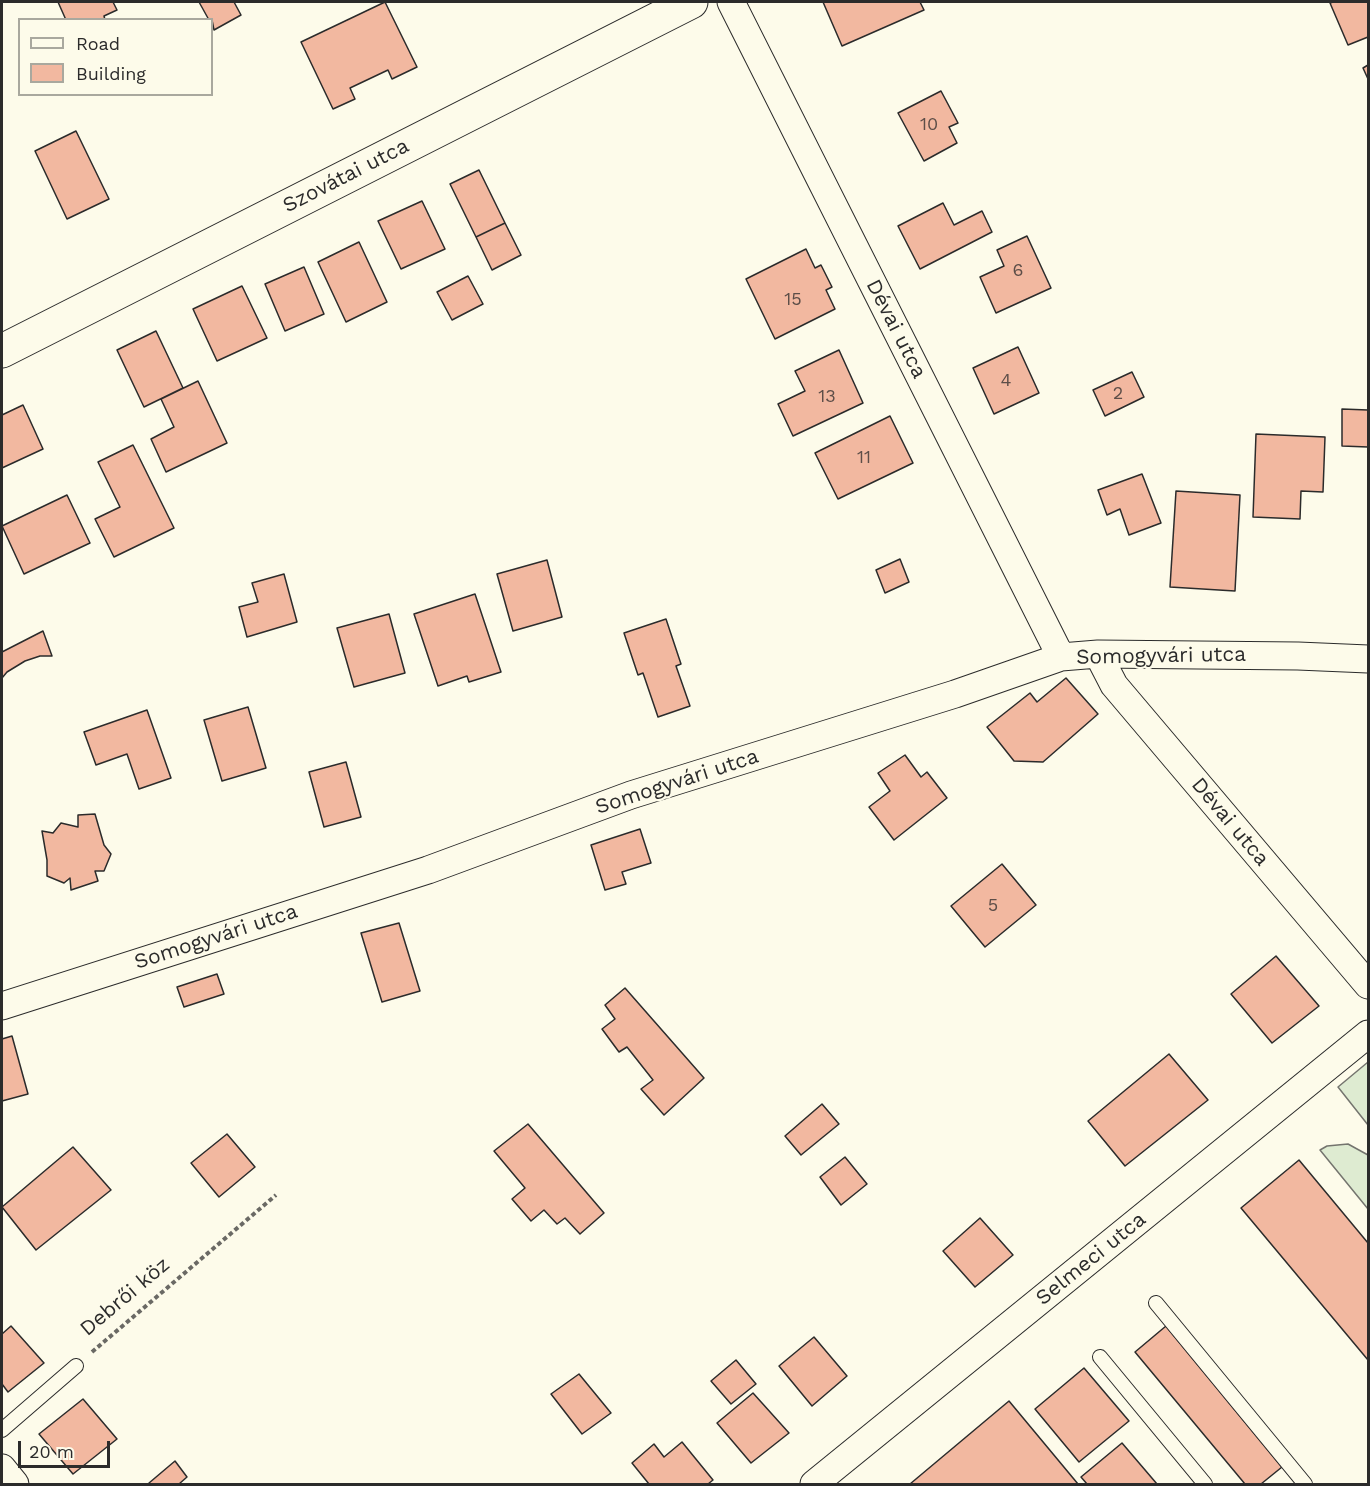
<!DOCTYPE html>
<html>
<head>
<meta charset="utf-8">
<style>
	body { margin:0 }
	#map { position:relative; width:1370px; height:1486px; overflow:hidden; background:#fdfbea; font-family:"Work Sans",sans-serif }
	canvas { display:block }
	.frame { position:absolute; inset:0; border:3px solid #2b2b2b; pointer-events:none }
	.legend { position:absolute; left:18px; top:18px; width:195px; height:78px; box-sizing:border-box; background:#fdfbea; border:2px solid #a9a89e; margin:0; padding:8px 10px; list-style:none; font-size:18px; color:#2b2b2b }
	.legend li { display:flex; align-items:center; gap:12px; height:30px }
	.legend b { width:30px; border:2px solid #a9a89e }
	.scale { position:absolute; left:18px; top:1441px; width:92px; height:27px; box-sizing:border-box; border:3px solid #2b2b2b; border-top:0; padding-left:8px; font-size:18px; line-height:21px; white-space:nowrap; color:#2b2b2b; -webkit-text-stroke:4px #fdfbea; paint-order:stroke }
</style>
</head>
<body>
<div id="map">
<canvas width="1370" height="1486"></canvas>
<div class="frame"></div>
<ul class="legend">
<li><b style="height:8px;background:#fdfbea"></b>Road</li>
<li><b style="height:16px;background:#f2b8a0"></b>Building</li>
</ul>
<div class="scale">20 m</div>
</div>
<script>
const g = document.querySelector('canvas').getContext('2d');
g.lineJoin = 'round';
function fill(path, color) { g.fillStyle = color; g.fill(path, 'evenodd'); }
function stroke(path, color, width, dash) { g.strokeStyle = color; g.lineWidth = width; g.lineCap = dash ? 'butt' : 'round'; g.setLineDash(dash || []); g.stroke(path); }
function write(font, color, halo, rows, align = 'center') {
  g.font = font + ' "Work Sans",sans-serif'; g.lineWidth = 4.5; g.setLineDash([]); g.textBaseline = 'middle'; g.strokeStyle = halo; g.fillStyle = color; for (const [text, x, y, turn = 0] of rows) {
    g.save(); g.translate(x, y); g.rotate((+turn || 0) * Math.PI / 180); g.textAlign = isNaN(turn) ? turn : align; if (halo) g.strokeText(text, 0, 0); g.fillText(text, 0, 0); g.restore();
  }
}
const green = new Path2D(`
	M1368 1062V1125L1338 1087Z
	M1348 1144 1368 1155V1209L1320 1150 1327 1146Z`);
fill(green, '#deebd1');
stroke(green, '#74746e', 1.5);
const building = new Path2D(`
	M58 2H113L117 10 104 16 105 20H66Z
	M199 2H234L241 15 214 30 212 20H209Z
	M385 2 417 67 392 79 388 70 350 88 355 99 333 109 301 42Z
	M823 2H920L924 10 842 46Z
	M1333 2H1368V37L1348 45 1330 3Z
	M1368 65V79L1363 68Z
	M941 91 958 123 949 127 957 143 924 161 898 113Z
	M76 131 109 199 67 219 35 151Z
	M479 170 505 223 476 237 450 184Z
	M422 201 445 249 401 269 378 221Z
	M943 203 954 225 982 211 992 232 920 269 898 226Z
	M505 223 521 255 492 270 476 237Z
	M1027 236 1051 288 996 313 980 277 1004 266 997 250Z
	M359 242 387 302 346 322 318 262Z
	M806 249 815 268 821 265 832 287 826 290 835 309 775 339 746 279Z
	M304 267 324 314 285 331 265 284Z
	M468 276 483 304 452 320 437 292Z
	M242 286 267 338 217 361 193 309Z
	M156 331 183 388 144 407 117 350Z
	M1018 347 1039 393 994 414 973 368Z
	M839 350 863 403 793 436 778 404 805 391 795 371Z
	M1132 372 1144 397 1105 416 1093 390Z
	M198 381 227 443 166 472 151 439 174 427 161 399Z
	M23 405 43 449 2 468V415Z
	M1342 409 1368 410V447L1342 446Z
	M890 416 913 463 838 499 815 453Z
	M1256 434 1325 437 1323 492 1301 491 1300 519 1253 517Z
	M133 445 174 528 114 557 95 519 120 507 98 462Z
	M1142 474 1161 523 1129 535 1120 509 1107 515 1098 490Z
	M1176 491 1240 495 1235 591 1170 587Z
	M67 495 90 543 24 574 2 526Z
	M900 559 909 582 885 593 876 570Z
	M547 560 562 617 513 631 497 574Z
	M284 574 297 622 247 637 239 607 258 602 252 583Z
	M475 594 501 672 469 682 467 676 438 686 414 614Z
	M389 614 405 673 354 687 337 628Z
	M666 619 681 664 676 666 690 706 658 717 643 673 638 675 624 633Z
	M43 631 52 656H40L25 661 7 672 2 678V652Z
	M1066 678 1098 714 1043 762 1014 761 987 727 1030 693 1037 702Z
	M248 707 266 768 222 781 204 720Z
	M147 710 171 778 139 789 127 754 96 765 84 732Z
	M905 755 921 777 927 772 947 798 894 840 869 807 890 791 878 773Z
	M346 762 361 817 324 827 309 772Z
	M95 814 104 845 111 854 104 871H95L98 881 71 890 70 878 64 883 47 876V860L42 831 53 833 61 823 78 827V815Z
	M640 829 651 863 622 872 626 884 605 890 591 845Z
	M1002 864 1036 905 985 947 951 906Z
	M399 923 420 991 382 1002 361 933Z
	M1276 956 1319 1006 1272 1043 1231 994Z
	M217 974 224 994 184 1007 177 987Z
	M625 988 704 1078 664 1115 641 1089 653 1080 627 1047 619 1052 602 1029 615 1019 605 1005Z
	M12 1036 28 1094 2 1101V1039Z
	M1169 1054 1208 1100 1125 1166 1088 1121Z
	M822 1104 839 1124 801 1155 785 1136Z
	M528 1124 604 1213 580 1234 565 1218 557 1224 544 1210 531 1221 512 1199 525 1188 494 1151Z
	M227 1134 255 1167 219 1197 191 1163Z
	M73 1147 111 1190 36 1250 2 1207Z
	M845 1157 867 1184 841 1205 820 1177Z
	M1299 1160 1368 1243V1360L1241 1208Z
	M980 1218 1013 1255 975 1287 943 1251Z
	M11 1326 44 1363 8 1392 2 1384V1334Z
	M1166 1326 1282 1467 1261 1484H1245L1135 1352Z
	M814 1337 847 1376 812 1406 779 1366Z
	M736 1360 756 1384 731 1404 711 1381Z
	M1084 1368 1129 1421 1079 1462 1035 1409Z
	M579 1374 611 1413 582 1434 551 1394Z
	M753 1393 789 1433 751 1463 717 1423Z
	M83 1399 117 1439 73 1474 39 1434Z
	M1009 1401 1078 1484H910Z
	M682 1442 713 1480 708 1484H649L632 1463 654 1444 664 1457Z
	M1122 1443 1157 1484H1087L1081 1477Z
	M175 1461 187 1477 179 1484H151L149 1483Z`);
fill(building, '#f2b8a0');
stroke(building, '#2b2b2b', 1.5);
const service = new Path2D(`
	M1156 1303 1305 1484
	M1100 1357 1205 1484
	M2 1430 76 1366`);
const minor = new Path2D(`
	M731 2 1061 657
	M1098 654 1114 685 1368 985
	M2 1006 428 870 631 795 955 694 1061 657 1098 654 1298 656 1368 659
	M2 1468 15 1484
	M814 1484 1368 1034`);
const tertiary = new Path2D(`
	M2 351 691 2`);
stroke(service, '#2b2b2b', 16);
stroke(minor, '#2b2b2b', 29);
stroke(tertiary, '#2b2b2b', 35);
stroke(new Path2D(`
	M92 1352 276 1195`), '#6a6964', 4, [4.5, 3]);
stroke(service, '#fdfbea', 14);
stroke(minor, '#fdfbea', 27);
stroke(tertiary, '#fdfbea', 33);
write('18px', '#5d4e48', null, [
	["10",929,125],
	["6",1018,271],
	["15",793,300],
	["4",1006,381],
	["2",1118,394],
	["13",827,397],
	["11",864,458],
	["5",993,906]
]);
write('21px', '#2b2b2b', '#fdfbea', [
	["Szovátai utca",346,176,-27],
	["Dévai utca",896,329,63],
	["Somogyvári utca",1161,656,-1],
	["Somogyvári utca",677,782,-18],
	["Dévai utca",1230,822,50],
	["Somogyvári utca",216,937,-18],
	["Selmeci utca",1091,1259,-39],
	["Debrői köz",125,1297,-40]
]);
</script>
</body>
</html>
